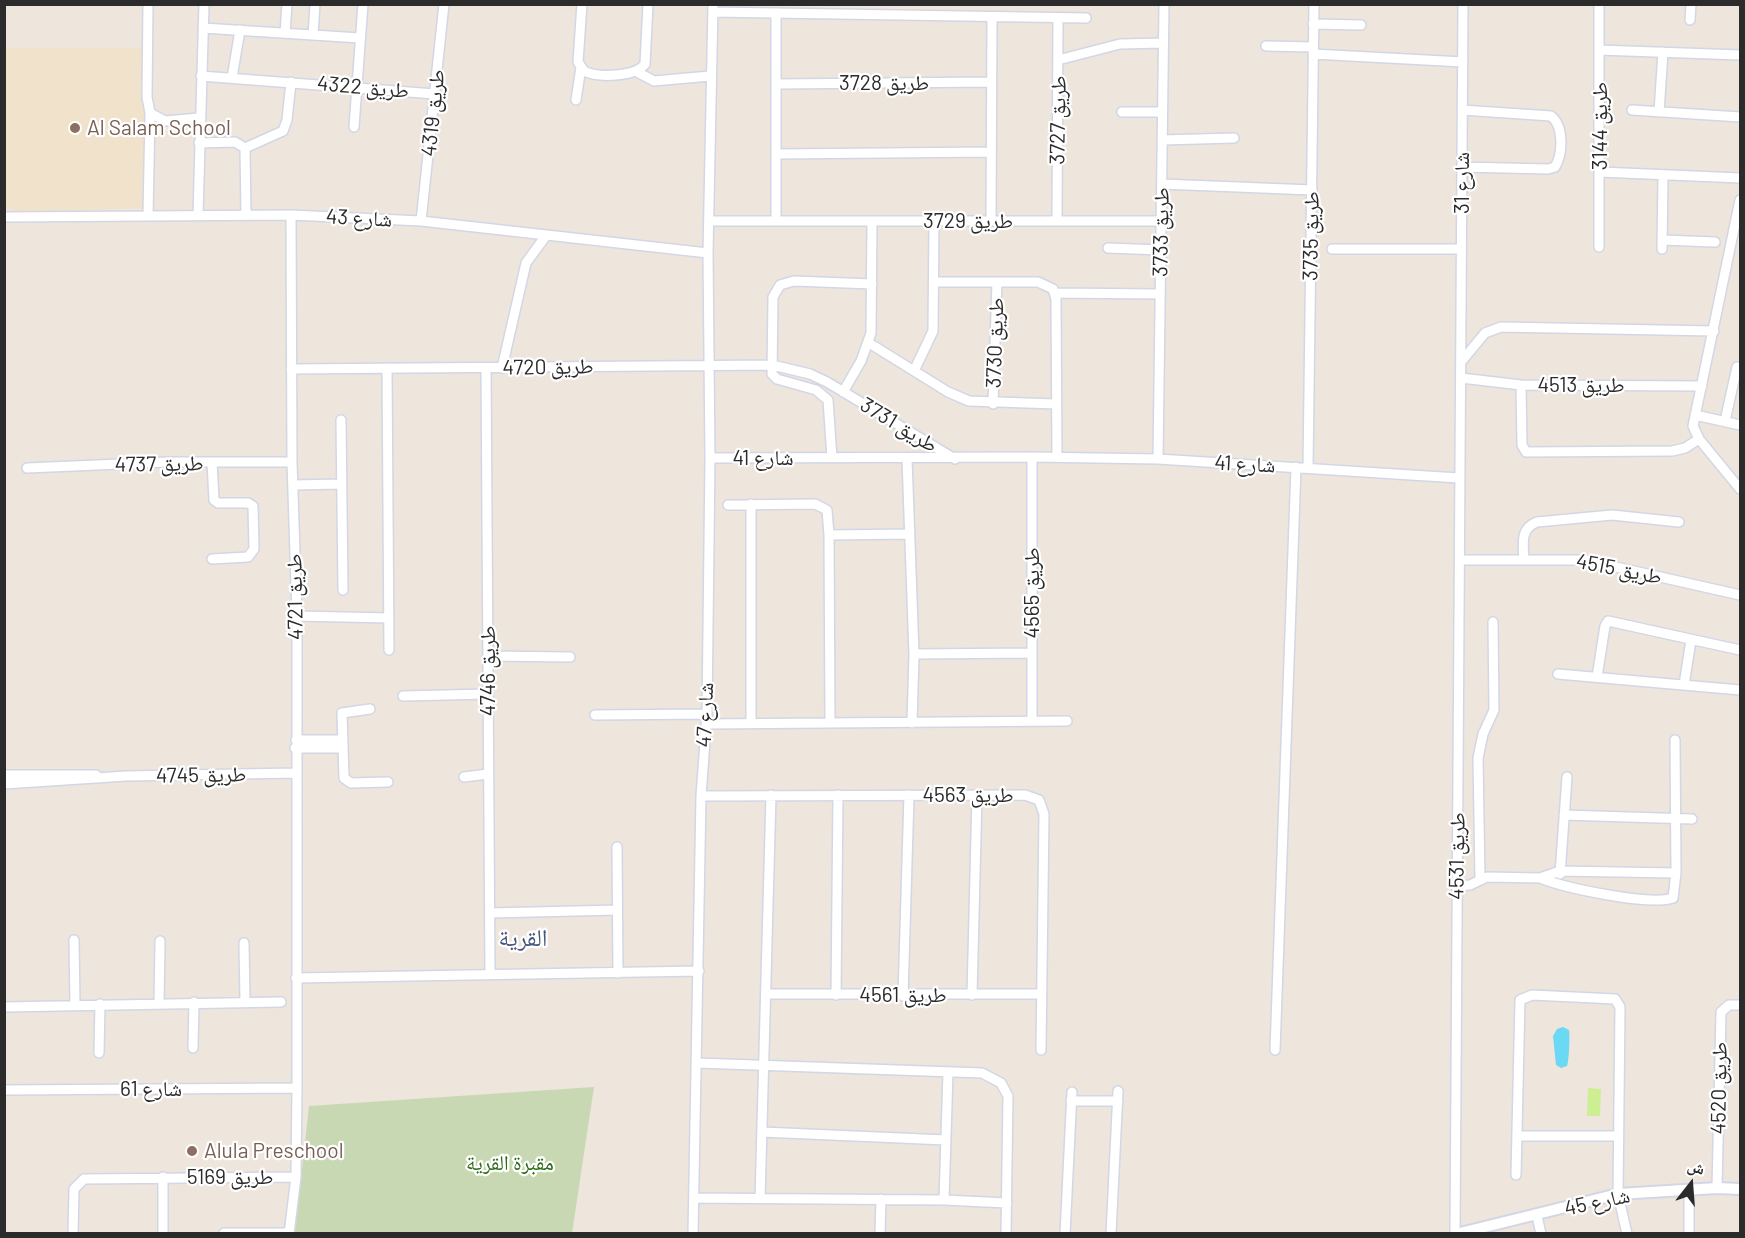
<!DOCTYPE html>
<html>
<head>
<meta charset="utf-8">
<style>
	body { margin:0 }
	#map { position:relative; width:1745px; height:1238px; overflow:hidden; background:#eee5dd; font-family:Barlow,"Noto Naskh Arabic",sans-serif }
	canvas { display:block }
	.frame { position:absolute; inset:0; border:6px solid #2b2b2b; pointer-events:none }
	.north { position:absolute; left:1661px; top:1154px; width:60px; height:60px; -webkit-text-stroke:4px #fff; paint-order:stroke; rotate:17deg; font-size:16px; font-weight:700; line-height:24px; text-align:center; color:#2b2b2b }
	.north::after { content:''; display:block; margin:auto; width:21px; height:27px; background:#2b2b2b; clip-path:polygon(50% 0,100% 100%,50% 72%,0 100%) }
</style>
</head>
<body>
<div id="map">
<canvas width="1745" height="1238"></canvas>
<div class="frame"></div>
<div class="north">ش</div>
</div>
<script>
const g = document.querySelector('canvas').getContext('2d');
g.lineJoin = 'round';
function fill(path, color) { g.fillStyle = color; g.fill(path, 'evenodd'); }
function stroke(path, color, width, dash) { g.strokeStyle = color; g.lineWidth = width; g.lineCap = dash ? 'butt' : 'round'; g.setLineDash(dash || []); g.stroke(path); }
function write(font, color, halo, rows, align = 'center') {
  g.font = font + ' Barlow,"Noto Naskh Arabic",sans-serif'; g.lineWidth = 4.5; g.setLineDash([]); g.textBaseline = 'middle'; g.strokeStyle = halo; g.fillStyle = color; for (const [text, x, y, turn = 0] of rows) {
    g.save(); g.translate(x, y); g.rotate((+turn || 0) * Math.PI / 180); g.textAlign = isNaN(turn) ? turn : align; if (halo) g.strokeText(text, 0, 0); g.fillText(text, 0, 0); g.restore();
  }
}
fill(new Path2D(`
	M4 48H145V208L19 212 5 207Z`), '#f0e2cb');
fill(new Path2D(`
	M594 1087 572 1233H295L309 1106Z`), '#c8d8b3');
fill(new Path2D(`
	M1588 1088 1601 1089 1600 1116H1587Z`), '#cdee92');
fill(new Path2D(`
	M1563 1027 1569 1030C1570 1037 1569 1060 1567 1066L1561 1068 1556 1065 1553 1036 1557 1029Z`), '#6bd8f4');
const minor = new Path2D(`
	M148 4 147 97 150 113 148 216
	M582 4 578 62 584 71C598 78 635 77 645 64L648 4
	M713 12 1086 18
	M1690 20 1691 4
	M1313 24 1361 25
	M203 28 360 38
	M285 33 287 4
	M313 35 315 4
	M1266 46 1313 47
	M1599 50 1740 55
	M1313 54 1463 62
	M1058 60 1120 44 1163 43
	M637 72 654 81 710 76
	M201 76 435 94
	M232 78 240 30
	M776 84 991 82
	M576 100 581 67
	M1632 110 1740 117
	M1122 112H1162
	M1659 112 1663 52
	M150 113 165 121 199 118
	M354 127 363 4
	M1162 140 1234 138
	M199 143 235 142 245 148 246 215
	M245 148 283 131 287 120 291 82
	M776 154 991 152
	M1462 167 1548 169 1555 167C1563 154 1564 126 1551 116L1462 110
	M1600 172 1740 178
	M1162 184 1312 190
	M1740 200 1693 426 1699 439 1740 489
	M198 215 204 4
	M4 217 291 215 421 221 708 253
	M421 221 444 4
	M709 221H1161
	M776 221V13
	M991 221 992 17
	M1057 221 1058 19
	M1662 240 1715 242
	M1599 247V4
	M1108 248 1161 250
	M1332 249H1461
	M1662 249 1663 175
	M936 282H1038L1053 289 1056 299 1057 456
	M1055 293 1160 294
	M869 343 948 392 969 401 1056 404
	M1461 362 1485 333 1501 327 1714 331
	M387 368 389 650
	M486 368 490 974
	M502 368 526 263 545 237
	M291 369 772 365 810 374 827 382 955 459
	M914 371 933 331 934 221
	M1461 378 1521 385 1702 386
	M1521 385 1522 445 1526 452 1672 451 1685 448 1699 439
	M843 392 861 361 871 333 872 221
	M993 404 997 282
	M1695 415 1740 425
	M341 420 343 590
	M1725 421 1737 367
	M710 458 1032 457
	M832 458 828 400 816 390 777 379 772 374 773 297 780 285 794 281 872 284
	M907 459 914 654 912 723
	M1158 459 1164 4
	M212 462 214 500 218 503H248L253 506 254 549 248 557 212 559
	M27 468 167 462H292
	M1308 468 1314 4
	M293 485 341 484
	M751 504V723
	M728 505 815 504 827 510 829 535 908 534
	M829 535 830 723
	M1460 560H1585L1740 595
	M1524 560C1523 544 1520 528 1537 522L1612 515 1679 522
	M297 616 389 618
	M914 654 1032 653
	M488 656 570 657
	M1558 674 1740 690
	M1597 677 1605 626 1608 621 1740 650
	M1684 685 1691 640
	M403 696 488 694
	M370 709 342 713 344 778 351 783 388 782
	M595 715 707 714
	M1032 721V457L1158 459 1459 478
	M706 724 1067 721
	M296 740H342
	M295 748H342
	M4 775H96
	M464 777 488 774
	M4 784 126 776 295 773
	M701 796 1025 795 1039 800 1044 814 1041 1050
	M1564 815 1692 819
	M617 847 618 973
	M1560 874 1567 777
	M1540 878C1565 888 1649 906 1673 898L1676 873 1675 740
	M1480 879 1478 758 1483 734 1494 710 1493 622
	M1457 886 1470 885 1487 877 1540 878 1560 871 1676 873
	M490 913 617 910
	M74 940 75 1005
	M244 943 245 1001
	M296 978 699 971
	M766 994H1040
	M836 995 838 795
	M972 995 977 795
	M903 996 909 795
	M159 1003 160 941
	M4 1007 281 1002
	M193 1048 194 1002
	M1275 1050 1296 467
	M99 1053 100 1004
	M698 1063 982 1073 1001 1083 1008 1096 1006 1234
	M4 1090 297 1088
	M1071 1101H1118
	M762 1132 946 1140
	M1517 1136H1617
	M1516 1175 1520 1000 1532 995 1615 999 1620 1007 1618 1194 1627 1234
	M1717 1188 1721 1012 1729 1005H1740
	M1689 1189V1234
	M694 1198 944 1200 1007 1203
	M760 1199 771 795
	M944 1200 948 1072
	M1537 1216 1541 1234
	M224 1233H289
	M73 1234 74 1189 84 1179 296 1177
	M163 1234V1177
	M289 1234 296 1177 297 1088V616L292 462 291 215
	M693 1234 701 796 707 714 710 458 708 253 713 4
	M880 1234 881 1199
	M1065 1234 1072 1092
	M1111 1234 1118 1091
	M1455 1234 1463 4`);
const tertiary = new Path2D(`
	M1456 1234 1618 1194 1717 1188 1740 1189`);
stroke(minor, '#d2d7e5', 12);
stroke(tertiary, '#d2d7e5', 14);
stroke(minor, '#fff', 9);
stroke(tertiary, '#fff', 10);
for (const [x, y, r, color] of [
	[75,128,6,"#8d6e63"],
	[192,1151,6,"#8d6e63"]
]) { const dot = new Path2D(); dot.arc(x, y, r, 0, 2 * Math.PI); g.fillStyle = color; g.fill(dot); stroke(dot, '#fff', 2); }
write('21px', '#2b2b2b', '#fff', [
	["طريق 3728",884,83],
	["طريق 4322",363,87,5],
	["طريق 4319",433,113,-84],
	["طريق 3727",1058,120,-89],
	["طريق 3144",1600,126,-90],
	["شارع 31",1462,183,-90],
	["شارع 43",359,218,3],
	["طريق 3729",968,221],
	["طريق 3733",1161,232,-89],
	["طريق 3735",1311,236,-89],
	["طريق 3730",995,343,-88],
	["طريق 4720",548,367,-1],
	["طريق 4513",1581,385],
	["طريق 3731",899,425,31],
	["شارع 41",763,458],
	["طريق 4737",159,464,-1],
	["شارع 41",1245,464,3],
	["طريق 4515",1619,569,11],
	["طريق 4565",1032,593,-90],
	["طريق 4721",295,597,-91],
	["طريق 4746",488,671,-90],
	["شارع 47",705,715,-88],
	["طريق 4745",201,775,-1],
	["طريق 4563",968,795],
	["طريق 4531",1457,856,-89],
	["طريق 4561",903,995],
	["طريق 4520",1719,1088,-89],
	["شارع 61",151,1089],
	["طريق 5169",230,1177],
	["شارع 45",1597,1202,-12]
]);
write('21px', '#785e54', '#fff', [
	["Al Salam School",87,128],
	["Alula Preschool",204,1151]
], 'left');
write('21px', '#2e6c17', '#fff', [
	["مقبرة القرية",510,1163]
]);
write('24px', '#49567e', '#fff', [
	["القرية",523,938]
]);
</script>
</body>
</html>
